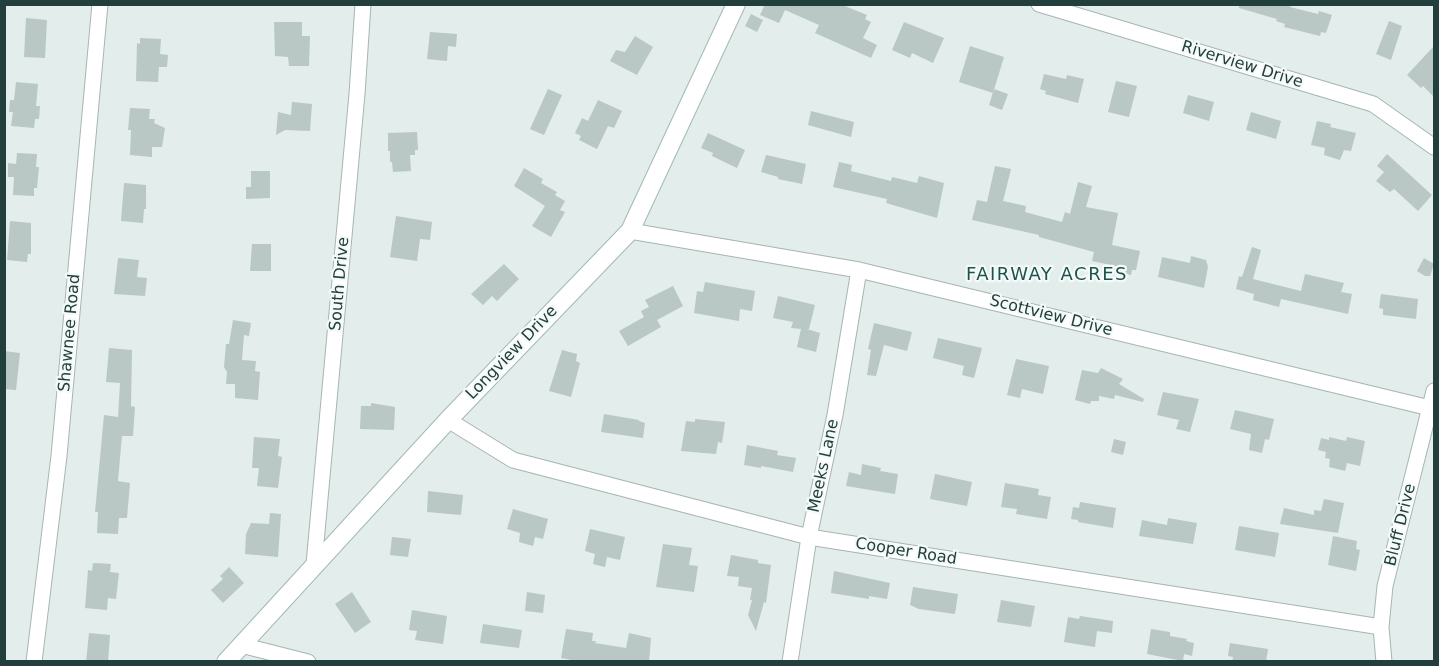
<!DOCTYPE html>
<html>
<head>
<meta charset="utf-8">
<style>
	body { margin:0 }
	#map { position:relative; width:1439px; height:666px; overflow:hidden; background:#e3edeb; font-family:"DejaVu Sans",sans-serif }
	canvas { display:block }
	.frame { position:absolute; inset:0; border:6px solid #233f3d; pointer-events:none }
</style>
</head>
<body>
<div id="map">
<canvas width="1439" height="666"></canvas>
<div class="frame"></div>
</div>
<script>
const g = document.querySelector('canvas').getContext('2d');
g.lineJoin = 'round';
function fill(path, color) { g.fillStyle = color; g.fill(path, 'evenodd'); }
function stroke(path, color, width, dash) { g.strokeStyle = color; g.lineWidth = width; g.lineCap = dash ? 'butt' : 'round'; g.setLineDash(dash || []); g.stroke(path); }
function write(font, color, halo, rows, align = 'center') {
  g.font = font + ' "DejaVu Sans",sans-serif'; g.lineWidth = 4.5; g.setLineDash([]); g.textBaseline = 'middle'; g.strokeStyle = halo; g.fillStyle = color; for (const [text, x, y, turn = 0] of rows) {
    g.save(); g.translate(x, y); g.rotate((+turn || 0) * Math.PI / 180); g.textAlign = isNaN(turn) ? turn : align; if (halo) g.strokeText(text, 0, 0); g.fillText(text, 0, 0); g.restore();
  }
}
fill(new Path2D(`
	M765 4H840L867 15 865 19 871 22 863 38 877 45 871 58 815 33 819 25 785 10 779 23 760 15Z
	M1239 4H1291L1290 7 1318 14 1319 11 1332 15 1326 33 1321 32 1320 36 1284 27 1285 24 1276 21 1277 19 1239 8Z
	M751 14 763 20 757 32 745 26Z
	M26 18 47 20 45 58 24 57Z
	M1389 21 1402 26 1391 60 1376 54Z
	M274 22H302V36H310L309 66H289L288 57 275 56Z
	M904 22 944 38 933 63 912 53 910 58 892 50Z
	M430 32 457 34 456 47 448 46 447 61 427 59Z
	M635 36 653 47 637 75 610 61 616 50 625 52Z
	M140 38 161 39 160 54 168 55 167 67H159L158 82 136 81 137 43 140 44Z
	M970 46 1004 57 993 93 959 82Z
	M1434 46V97L1423 86 1421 88 1407 75Z
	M1044 74 1066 79 1067 75 1084 79 1078 103 1045 94 1046 91 1040 89Z
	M1116 81 1137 86 1129 117 1108 112Z
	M16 82 38 84 36 106H40L39 119H35L34 128 11 126 13 112H9L10 100H14Z
	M548 89 562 95 544 135 530 129Z
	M994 89 1008 94 1002 110 989 105Z
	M1188 95 1214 102 1209 121 1183 113Z
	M598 100 622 111 614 128 608 126 597 149 579 140 581 136 575 133 582 118 588 121Z
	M292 102 312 104 310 131 285 130 276 135 278 112 291 115Z
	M130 108 150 109 149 119H155L154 123 165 128 162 147H152V157L130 155 131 130H128Z
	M811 111 854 122 851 137 808 125Z
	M1251 112 1281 121 1276 139 1246 130Z
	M1317 121 1331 124 1330 127 1356 133 1351 151 1344 150 1340 160 1324 155 1325 148 1311 145Z
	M417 132 418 150H415V155H410L411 171 393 172 392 162H390V151H388V133Z
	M708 133 745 150 737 168 712 156 713 153 701 148Z
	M17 153 37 154 36 167H39L37 188H34V196L13 195 14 177H8V163L16 164Z
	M1387 154 1432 195 1418 211 1394 189 1390 192 1376 181 1384 172 1377 166Z
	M766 155 806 164 802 184 778 179V177L761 172Z
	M839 162 852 165 851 171 891 181 892 177 917 183 919 176 944 183 937 218 886 203 887 199 833 187Z
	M995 166 1011 169 1003 201 1026 206 1025 212 1062 222 1065 212 1070 214 1078 182 1092 186 1086 207 1118 213 1112 245 1140 251 1136 270H1132L1131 275 1119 272 1120 267 1092 261 1094 252 1039 237V235L972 220 977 200 987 202Z
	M524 168 543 179 541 183 557 192 555 195 565 201 560 210 565 212 551 237 532 226 545 206 514 186Z
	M251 171H270V198L246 199V187H251Z
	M124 183 146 185V209H144L143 223 121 221Z
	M396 216 432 222 430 240 420 239 417 261 390 257Z
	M10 221 31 223V254H28L27 262 7 260Z
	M252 244H271V271H250Z
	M1252 247 1261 250 1253 279 1301 291 1305 274 1344 283 1341 292 1352 294 1348 314 1281 299 1279 307 1253 300 1254 294 1236 289 1239 276 1242 277Z
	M1191 256 1206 260 1208 267 1204 288 1158 277 1162 257 1190 263Z
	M118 258 139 260 137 277 147 278 145 296 114 294Z
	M1424 258 1434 264 1430 276H1425L1417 271Z
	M504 264 519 279 497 301 492 296 483 305 471 294Z
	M705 282 755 291 752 311 740 309 739 321 694 313 697 291 703 292Z
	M673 286 683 306 657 320 661 327 628 346 619 331 644 317 641 311 649 307 645 300Z
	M1381 294 1418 299 1416 319 1383 315V309L1379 308Z
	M778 296 815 305 809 329H807L820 333 816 352 797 347 801 329 791 328 793 322 773 318Z
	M233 320 251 323 249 336 244 335 242 360 256 361 255 371 260 372 258 400 235 398V384H226L227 372 224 367 226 344H229Z
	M874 323 912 332 907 351 884 345 876 376 867 375 871 350 868 349Z
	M938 338 982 348 974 378 962 375 964 366 933 358Z
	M109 348 132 350 131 406 135 407 133 436H122L118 481 130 483 127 518H119L118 534 97 533 98 512H95L104 415 118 417 120 383 106 382Z
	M562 350 577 354 576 361 580 363 571 397 549 391Z
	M4 351 20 353 16 390 4 389Z
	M1016 359 1049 366 1043 394 1022 389 1020 398 1007 395Z
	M1101 368 1123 379 1119 384 1144 399 1143 402 1115 395 1114 399 1099 396V401H1091L1090 404 1075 400 1082 370 1098 373Z
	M1163 392 1199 399 1190 432 1176 429 1179 420 1157 415Z
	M371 403 395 407 394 430 360 429 361 406H371Z
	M1235 410 1274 419 1269 440 1265 439 1262 453 1249 450 1251 434 1230 429Z
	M604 414 639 420V421L645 423 643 438 601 432Z
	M695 419 725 422 722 443 718 442 716 454 681 451 686 421 695 422Z
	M254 437 280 439 278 456 282 457 278 488 257 486 259 468H252Z
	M1329 437 1346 441 1347 437 1365 441 1360 466 1347 463 1345 471 1329 467 1330 459 1325 458 1326 452 1318 450 1321 438 1329 440Z
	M1114 439 1126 442 1123 455 1111 452Z
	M747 445 778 451 777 455 796 458 793 472 761 466V468L744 465Z
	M862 464 881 468 880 471 898 474 895 494 846 486 849 472 861 475Z
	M935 474 972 482 967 506 930 499Z
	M1005 483 1039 489 1038 495 1051 497 1047 519 1016 514 1017 509 1001 507Z
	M428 491 463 495 461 515 427 512Z
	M1324 499 1344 503 1338 533 1280 524 1284 508 1314 515V510L1321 511Z
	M1080 502 1116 508 1113 528 1078 522V520L1071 519 1073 507 1079 508Z
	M513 509 548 519 543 539 535 537 533 546 519 542 520 533 507 529Z
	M270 513 281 514 278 557 245 554 246 534 251 523 269 524Z
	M1168 518 1197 523 1193 544 1139 536 1142 520 1167 525Z
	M1239 526 1279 533 1275 557 1235 550Z
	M590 529 625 537 620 560 607 557 605 567 593 564 595 554 585 551Z
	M1333 536 1357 541 1356 549 1360 550 1356 571 1328 565Z
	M392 537 411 539 408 557 390 555Z
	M663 544 692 548 689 565 698 566 694 592 656 587Z
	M731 555 758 560V563L771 565 766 603 764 602 756 631 748 615 752 600H750L752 588 738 586 739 577 727 576Z
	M93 563 111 564 110 572 119 573 116 599 108 598 107 610 85 608 88 570 92 571Z
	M229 567 244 583 223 603 211 590 223 579 220 576Z
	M834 571 890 583 887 599 869 596V599L831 593Z
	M913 587 958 594 955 614 919 609 910 605Z
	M352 592 371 622 355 633 335 604Z
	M527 592 545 595 543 613 525 611Z
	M1001 600 1035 606 1031 627 997 622Z
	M412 610 447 616 443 644 415 640 417 631 409 630Z
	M1080 616 1113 621 1112 633 1097 631 1095 647 1064 642 1068 617 1079 619Z
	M483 624 522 630 519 648 480 643Z
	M566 629 593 633 592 641H596L595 643 626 648 629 633 651 638 649 662H582L561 658Z
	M1151 629 1170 632V636L1187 639 1186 641 1194 643 1192 656 1184 654 1183 661 1147 654Z
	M89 633 110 635 108 662H86Z
	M1230 643 1268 649 1266 662H1232L1233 657 1228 656Z`), '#b9c8c4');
const street = new Path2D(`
	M1039 4 1373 104 1434 147
	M630 231 859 270 1434 409
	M448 420 513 460 809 537 1381 627
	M314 564 357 94 363 4
	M241 645 308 662
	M34 662 59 456 100 4
	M790 662 809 537 835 415 859 270
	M1384 662 1381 627 1385 586 1434 391`);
const secondary = new Path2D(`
	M226 662 448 420 630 231 736 4`);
stroke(street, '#a6b5b3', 17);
stroke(secondary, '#a1b9b5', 20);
stroke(street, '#fff', 15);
stroke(secondary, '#fff', 18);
write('16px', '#233f3d', '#f4faf8', [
	["Riverview Drive",1242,65,17],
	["South Drive",340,284,-85],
	["Scottview Drive",1051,316,14],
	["Shawnee Road",70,333,-85],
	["Longview Drive",512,353,-46],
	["Meeks Lane",824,466,-78],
	["Bluff Drive",1401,525,-76],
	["Cooper Road",906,552,9]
]);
g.letterSpacing = '1.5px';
write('18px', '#1e524e', '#f4faf8', [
	["FAIRWAY ACRES",1047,275]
]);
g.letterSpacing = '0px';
</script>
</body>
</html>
